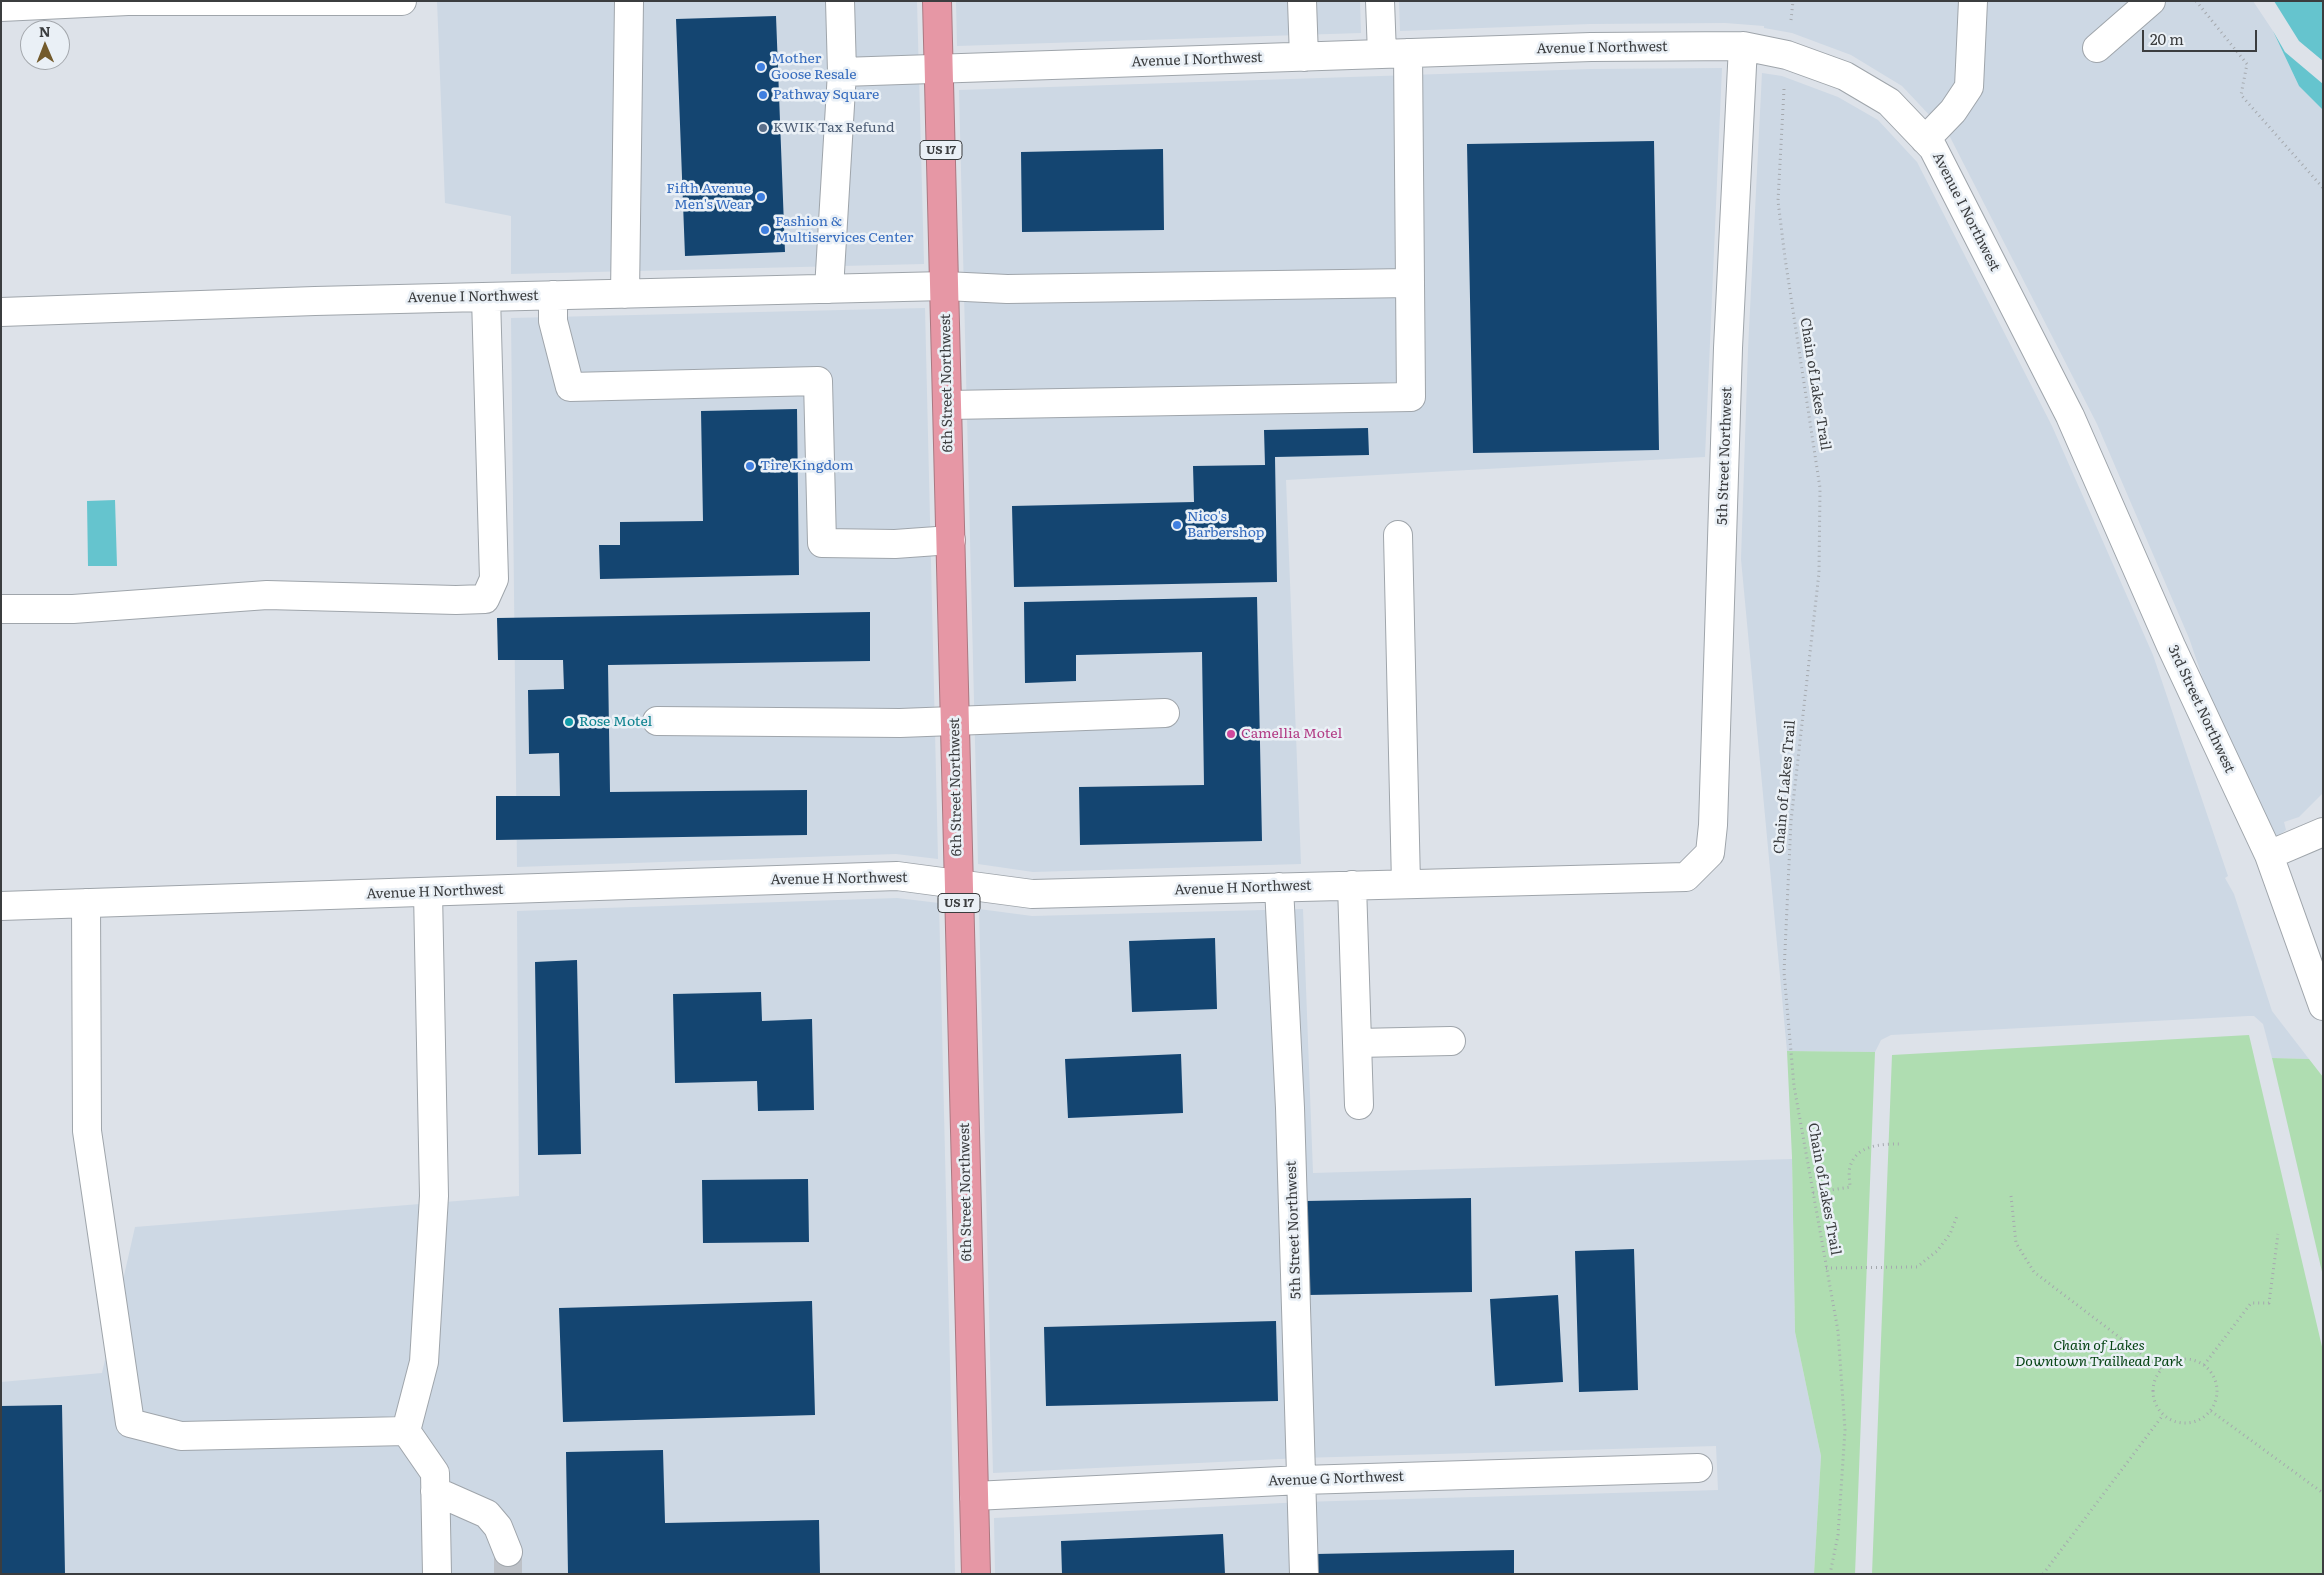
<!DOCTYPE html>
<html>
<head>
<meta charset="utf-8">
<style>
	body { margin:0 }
	#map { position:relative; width:2324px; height:1575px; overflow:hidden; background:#dde2e9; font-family:Literata,serif }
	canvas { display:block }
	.frame { position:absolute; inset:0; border:2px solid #3b3d3f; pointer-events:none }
	.north { position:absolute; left:20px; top:20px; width:50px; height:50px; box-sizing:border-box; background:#eaf0f6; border:1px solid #a4a8ad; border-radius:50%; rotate:359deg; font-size:14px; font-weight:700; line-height:20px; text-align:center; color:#3b3d3f }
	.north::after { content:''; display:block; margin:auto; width:18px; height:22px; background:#735b2c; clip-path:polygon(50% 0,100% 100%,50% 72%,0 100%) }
	.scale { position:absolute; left:2142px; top:30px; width:115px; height:22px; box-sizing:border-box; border:2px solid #3b3d3f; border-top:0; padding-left:6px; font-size:15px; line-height:18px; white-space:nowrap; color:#3b3d3f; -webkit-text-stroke:4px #eaf0f6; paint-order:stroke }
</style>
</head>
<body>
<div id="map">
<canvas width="2324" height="1575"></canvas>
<div class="frame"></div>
<div class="north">N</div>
<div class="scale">20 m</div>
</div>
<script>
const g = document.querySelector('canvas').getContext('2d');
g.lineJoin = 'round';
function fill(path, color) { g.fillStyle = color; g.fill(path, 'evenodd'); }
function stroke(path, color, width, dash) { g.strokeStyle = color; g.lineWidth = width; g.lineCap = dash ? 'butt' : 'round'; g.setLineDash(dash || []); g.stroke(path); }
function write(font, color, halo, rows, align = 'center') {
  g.font = font + ' Literata,serif'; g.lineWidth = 5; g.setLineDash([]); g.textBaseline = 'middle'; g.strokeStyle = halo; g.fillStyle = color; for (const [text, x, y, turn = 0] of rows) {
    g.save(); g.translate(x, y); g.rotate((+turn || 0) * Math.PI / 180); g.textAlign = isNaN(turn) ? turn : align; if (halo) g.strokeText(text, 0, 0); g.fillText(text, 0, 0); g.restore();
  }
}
fill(new Path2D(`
	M437 1H917L924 264 511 274V216L445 203Z
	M956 1H1360L1361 33 957 46Z
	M1399 1H2253L2273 31 2299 86 2323 110V793L2299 817 2284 822 2286 830 2261 849 2189 638 2097 424 1950 137 1902 86 1851 55 1792 33 1764 28V26L1725 23 1590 24 1400 31Z
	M1722 68 1705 457 1286 480 1301 864 1033 872 978 864 959 90 1591 69Z
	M1762 73 1782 76 1838 97 1878 120 1917 162 2052 426 2153 655 2228 876 2225 878 2234 894 2272 1011 2309 1059 2272 1058 2263 1024 2254 1016H2248L1891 1035 1881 1040 1875 1052 1787 1051 1741 559 1748 349Z
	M925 308 938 859 896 854 517 867 511 318Z
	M897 898 939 903 955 1574H1V1382L102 1373 135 1227 519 1196 517 911Z
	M979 909 1032 916 1303 909 1313 1173 1792 1159 1795 1332 1821 1456 1814 1574H995L994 1518 1302 1502 1718 1490 1716 1446 1301 1458 993 1473Z`), '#cdd8e4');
fill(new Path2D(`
	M2249 1035 2323 1351V1574H1872L1892 1055Z
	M1787 1051 1875 1052 1855 1574H1814L1821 1456 1795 1332 1792 1157Z
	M2272 1058 2309 1059 2323 1077V1276Z`), '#afddb1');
fill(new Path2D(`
	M2274 1H2323V61L2299 41Z
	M2273 31 2285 52 2323 84V110L2299 86Z
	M115 500 117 566H88L87 501Z`), '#65c4ce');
fill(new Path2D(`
	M776 16 785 252 685 256 676 19Z
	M1654 141 1659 450 1473 453 1467 144Z
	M1163 149 1164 230 1022 232 1021 152Z
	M797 409 799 575 600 579 599 545H620V522L703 521 701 411Z
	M1368 428 1369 455 1275 457 1277 582 1014 587 1012 506 1194 502 1193 466 1265 465 1264 430Z
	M1257 597 1262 841 1080 845 1079 787 1204 785 1202 652 1076 655V681L1025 683 1024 602Z
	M870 612V661L608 665 610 792 807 790V835L496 840V796H560L559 753 529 754 528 690 564 689 563 660H498L497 618Z
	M1215 938 1217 1009 1132 1012 1129 941Z
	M577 960 581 1154 538 1155 535 962Z
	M761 992 762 1021 812 1019 814 1110 758 1111 757 1081 675 1083 673 994Z
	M1181 1054 1183 1113 1068 1118 1065 1059Z
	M808 1179 809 1242 703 1243 702 1180Z
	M1471 1198 1472 1292 1308 1295 1306 1201Z
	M1634 1249 1638 1390 1579 1392 1575 1251Z
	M1558 1295 1563 1382 1495 1386 1490 1299Z
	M812 1301 815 1415 563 1422 559 1308Z
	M1276 1321 1278 1401 1046 1406 1044 1327Z
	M62 1405 65 1574H1V1406Z
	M663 1450 665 1523 819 1520 820 1574H568L566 1452Z
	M1223 1534 1225 1574H1062L1061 1541Z
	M1514 1550V1574H1316V1554Z`), '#144571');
stroke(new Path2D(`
	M508 1552V1574`), '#bdc1c7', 28, [28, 14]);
const minor = new Path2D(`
	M840 1 842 72 1591 47 1743 46 1787 55 1845 76 1889 102 1933 148 2070 416 2171 646 2269 855 2323 1006
	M1302 1 1304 57
	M1380 1 1382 54
	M1 7 128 1H402
	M2097 48 2151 1
	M1925 140 1953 111 1969 87 1973 1
	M829 289 842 72
	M625 294 629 1
	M553 295V321L570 387 818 381 822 543 895 544 951 540
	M1 312 315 301 945 286 1007 289 1410 283
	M948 405 1411 397 1408 53
	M1398 535 1406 884
	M1 609H73L267 595 456 600 485 599 494 579 486 297
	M657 721 900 723 1165 713
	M2269 855 2323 832
	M1352 885 1359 1105
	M1279 887 1290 1108 1304 1574
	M86 903 87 1131 130 1423 181 1436 406 1431 424 1362 434 1196 428 892
	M1 906 897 876 1032 894 1686 877 1710 853 1713 825 1728 348 1743 46
	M1357 1043 1451 1041
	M406 1431 435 1473 437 1574
	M435 1491 487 1514 498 1527 508 1552
	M974 1496 1302 1480 1698 1468`);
const highway = new Path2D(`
	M937 1 976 1574`);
stroke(minor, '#9fa5ab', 30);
stroke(highway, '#aa7881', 30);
stroke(new Path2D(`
	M2196 1 2247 64 2241 95 2323 188
	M1791 20 1793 1
	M1784 89 1778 201 1785 258 1820 488 1819 573 1791 821 1784 972 1794 1086 1838 1331 1845 1430 1838 1535 1830 1574
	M1813 1193 1850 1187C1850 1181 1848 1173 1850 1167 1856 1145 1881 1144 1899 1144
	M2011 1196 2016 1243 2034 1272 2161 1369
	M1826 1268 1917 1267 1937 1251 1950 1234 1957 1216
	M2153 1391a32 32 0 1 1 64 0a32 32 0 1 1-64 0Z
	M2204 1365 2251 1303H2269L2278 1234
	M2211 1411 2323 1493
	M2043 1574 2163 1415`), '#a5a9ae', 3, [1, 4]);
stroke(minor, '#fff', 28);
stroke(highway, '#e697a5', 28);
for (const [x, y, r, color] of [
	[761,67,5,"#3f7fe0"],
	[763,95,5,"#3f7fe0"],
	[763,128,5,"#5c6f8a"],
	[761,197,5,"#3f7fe0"],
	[765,230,5,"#3f7fe0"],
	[750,466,5,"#3f7fe0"],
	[1177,525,5,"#3f7fe0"],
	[569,722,5,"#0f9aa8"],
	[1231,734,5,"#d1479c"]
]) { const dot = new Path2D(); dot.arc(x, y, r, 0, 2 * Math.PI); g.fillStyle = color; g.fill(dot); stroke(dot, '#eaf0f6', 2); }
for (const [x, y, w] of [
	[941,150,42],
	[959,903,42]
]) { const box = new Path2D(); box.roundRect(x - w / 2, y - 9.5, w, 19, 4); g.fillStyle = '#eaf0f6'; g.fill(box); stroke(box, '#3b3d3f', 1); }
write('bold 12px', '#3b3d3f', null, [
	["US 17",941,150],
	["US 17",959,903]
]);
write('14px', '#3b3d3f', '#eaf0f6', [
	["Avenue I Northwest",1602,48,-1],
	["Avenue I Northwest",1197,60,-2],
	["Avenue I Northwest",1966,212,63],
	["Avenue I Northwest",473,297,-1],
	["6th Street Northwest",947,383,-91],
	["Chain of Lakes Trail",1815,384,81],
	["5th Street Northwest",1725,456,-88],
	["3rd Street Northwest",2201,709,65],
	["6th Street Northwest",956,787,-91],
	["Chain of Lakes Trail",1785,787,-85],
	["Avenue H Northwest",839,879,-1],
	["Avenue H Northwest",1243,888,-2],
	["Avenue H Northwest",435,892,-2],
	["Chain of Lakes Trail",1824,1189,80],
	["6th Street Northwest",966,1192,-91],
	["5th Street Northwest",1294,1230,-92],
	["Avenue G Northwest",1336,1479,-2]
]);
write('14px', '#366cbe', '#eaf0f6', [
	["Mother",771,59],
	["Goose Resale",771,75],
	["Pathway Square",773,95],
	["Fifth Avenue",751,189,"right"],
	["Men's Wear",751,205,"right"],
	["Fashion &",775,222],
	["Multiservices Center",775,238],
	["Tire Kingdom",760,466],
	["Nico's",1187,517],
	["Barbershop",1187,533]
], 'left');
write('14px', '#4e5e75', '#eaf0f6', [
	["KWIK Tax Refund",773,128]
], 'left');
write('14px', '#0d838f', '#eaf0f6', [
	["Rose Motel",579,722]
], 'left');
write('14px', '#b23c85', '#eaf0f6', [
	["Camellia Motel",1241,734]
], 'left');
write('italic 14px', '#054313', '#eaf0f6', [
	["Chain of Lakes",2099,1346],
	["Downtown Trailhead Park",2099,1362]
]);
</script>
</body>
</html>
